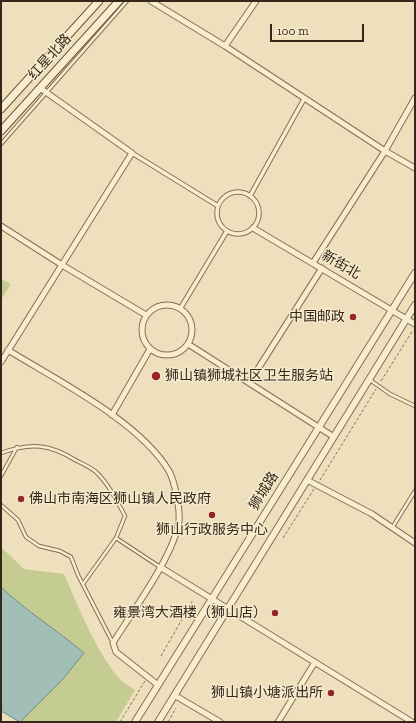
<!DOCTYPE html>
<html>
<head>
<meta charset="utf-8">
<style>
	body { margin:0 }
	#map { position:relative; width:416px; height:723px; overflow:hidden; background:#eee0bd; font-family:"Zilla Slab",serif }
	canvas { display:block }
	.frame { position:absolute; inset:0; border:2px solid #35281b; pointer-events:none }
	.scale { position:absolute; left:270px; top:24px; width:94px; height:18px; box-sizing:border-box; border:2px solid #35281b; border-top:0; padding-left:5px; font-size:12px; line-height:14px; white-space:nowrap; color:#35281b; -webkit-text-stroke:3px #f6eacd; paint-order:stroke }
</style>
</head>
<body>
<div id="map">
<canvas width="416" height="723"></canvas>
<div class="frame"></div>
<div class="scale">100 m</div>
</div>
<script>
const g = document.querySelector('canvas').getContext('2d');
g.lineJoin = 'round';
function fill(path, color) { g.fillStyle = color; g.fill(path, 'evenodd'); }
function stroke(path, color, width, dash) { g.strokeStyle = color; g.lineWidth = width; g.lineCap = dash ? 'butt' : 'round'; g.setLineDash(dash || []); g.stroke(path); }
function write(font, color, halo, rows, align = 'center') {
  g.font = font + ' "Zilla Slab","Noto Sans SC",serif'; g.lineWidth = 3; g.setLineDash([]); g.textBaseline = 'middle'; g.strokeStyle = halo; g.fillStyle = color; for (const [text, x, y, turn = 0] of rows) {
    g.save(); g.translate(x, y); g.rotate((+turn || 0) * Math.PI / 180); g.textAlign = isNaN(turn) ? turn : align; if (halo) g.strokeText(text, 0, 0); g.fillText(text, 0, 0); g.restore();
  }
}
fill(new Path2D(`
	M1 279 11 284 1 300Z
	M1 547 24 569 64 574C79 607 94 648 118 677 122 682 129 686 135 690L116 722H20L63 679 84 653C57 630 27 612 1 587Z`), '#c5cc92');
const water = new Path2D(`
	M1 587C27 612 57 630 84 653L63 679 20 722 1 711Z`);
fill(water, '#a1bfb6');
stroke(water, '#698d84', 1);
const service = new Path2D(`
	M1 144 127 1
	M370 380 390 394 415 406
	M1 453C31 442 50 444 77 461 83 464 90 467 96 472 108 483 117 501 125 516L116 538 160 567
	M1 476 17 447
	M1 505 18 520 26 537 39 546 60 551 71 557 78 575 113 643
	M392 528 415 491
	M83 584 116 538`);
const pedestrian = new Path2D(`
	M132 153 218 206
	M217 213a21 21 0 1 1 42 0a21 21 0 1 1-42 0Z
	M250 196 304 99
	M180 309 227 231`);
const minor = new Path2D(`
	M151 1 225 46 385 151 415 168
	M225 46 256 1
	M1 226 62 265 146 315
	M253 228 415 324
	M313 263 385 151 415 98
	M142 330a25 25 0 1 1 50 0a25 25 0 1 1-50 0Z
	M188 344 334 437
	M8 350C58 381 139 421 169 471 175 482 180 509 179 521 174 556 132 612 113 643L116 652 158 685
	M1 362 132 153 40 88
	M249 383 322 268
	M112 415 150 349
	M307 480 372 514 415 543
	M160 567 412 722
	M174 695 220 722
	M278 722 315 662`);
const tertiary = new Path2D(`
	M135 722 415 273
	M158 722 415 305`);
const secondary = new Path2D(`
	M1 109 99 1
	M1 131 119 1`);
stroke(service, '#867056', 4.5);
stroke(pedestrian, '#867056', 5.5);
stroke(minor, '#867056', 7);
stroke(tertiary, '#867056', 8);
stroke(secondary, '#68513a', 9);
stroke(new Path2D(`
	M381 381 413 330
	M320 480 376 389
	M283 538 314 489
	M161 656 193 600
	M1 721 3 722
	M120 722 145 681
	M168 722 176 708`), '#867056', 1, [3, 2]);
stroke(service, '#f9edd0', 2.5);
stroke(pedestrian, '#f9edd0', 3.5);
stroke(minor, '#f9edd0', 5);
stroke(tertiary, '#f9edd0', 6);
stroke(secondary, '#f9edd0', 7);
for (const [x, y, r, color] of [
	[353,317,4,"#962526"],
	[156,376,5,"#962526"],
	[21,499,4,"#962526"],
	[212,515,4,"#962526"],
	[275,613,4,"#962526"],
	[331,693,4,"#962526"]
]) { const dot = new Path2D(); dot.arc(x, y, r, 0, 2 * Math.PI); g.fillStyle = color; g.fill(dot); stroke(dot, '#f6eacd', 1.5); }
write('14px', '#35281b', '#f6eacd', [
	["红星北路",50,57,-48],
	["新街北",341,265,30],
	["狮城路",264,491,-58]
]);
write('14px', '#35281b', '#f6eacd', [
	["中国邮政",345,317],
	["狮山镇狮城社区卫生服务站",165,376,"left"],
	["佛山市南海区狮山镇人民政府",29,499,"left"],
	["狮山行政服务中心",212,530,"center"],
	["雍景湾大酒楼（狮山店）",267,613],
	["狮山镇小塘派出所",323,693]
], 'right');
</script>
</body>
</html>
